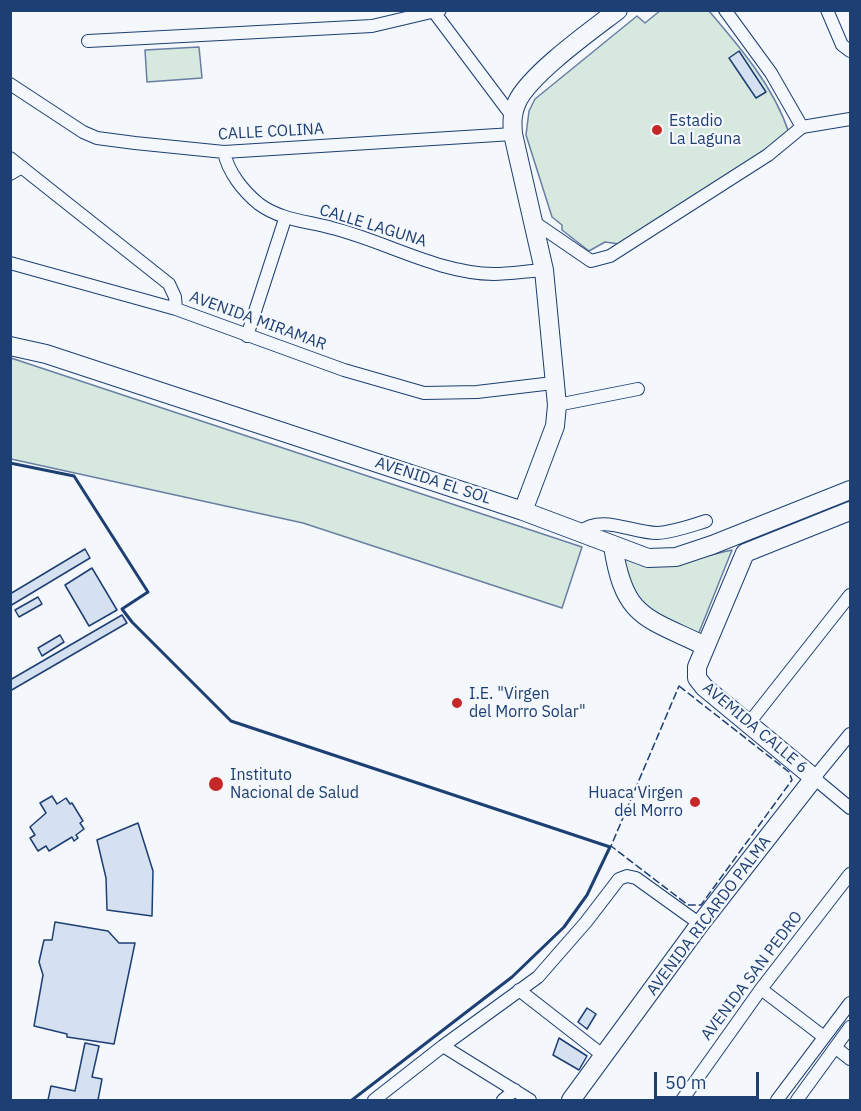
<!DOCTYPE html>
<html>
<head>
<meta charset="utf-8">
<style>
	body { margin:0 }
	#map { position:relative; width:861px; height:1111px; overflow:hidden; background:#f4f7fb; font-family:"IBM Plex Sans",sans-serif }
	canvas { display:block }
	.frame { position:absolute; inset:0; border:12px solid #1d3f73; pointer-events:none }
	.scale { position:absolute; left:654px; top:1072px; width:105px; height:27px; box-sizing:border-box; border:3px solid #1d3f73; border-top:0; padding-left:8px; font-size:18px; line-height:21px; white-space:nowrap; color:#1d3f73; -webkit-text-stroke:4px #f4f7fb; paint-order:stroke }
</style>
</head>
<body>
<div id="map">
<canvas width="861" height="1111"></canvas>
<div class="frame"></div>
<div class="scale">50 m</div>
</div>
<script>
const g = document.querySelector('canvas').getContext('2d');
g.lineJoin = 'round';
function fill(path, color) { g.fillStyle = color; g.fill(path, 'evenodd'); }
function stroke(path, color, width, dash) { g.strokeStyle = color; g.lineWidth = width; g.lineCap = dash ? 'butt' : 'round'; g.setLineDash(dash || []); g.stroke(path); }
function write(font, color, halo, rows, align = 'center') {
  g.font = font + ' "IBM Plex Sans",sans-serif'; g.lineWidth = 4.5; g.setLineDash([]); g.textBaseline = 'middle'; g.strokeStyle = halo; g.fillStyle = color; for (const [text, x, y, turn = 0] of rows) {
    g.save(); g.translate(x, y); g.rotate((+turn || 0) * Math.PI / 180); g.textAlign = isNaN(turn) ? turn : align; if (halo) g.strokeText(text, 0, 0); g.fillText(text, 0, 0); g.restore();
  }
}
const green = new Path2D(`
	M661 10 709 11C740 47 774 87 789 133L784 139 619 244 605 242 589 251 562 230V225L552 217 526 135 529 111 535 99 637 16 645 23Z
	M199 47 202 78 147 82 145 50Z
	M11 358 582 547 562 608 303 523 11 459Z
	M732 550 698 635C652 615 636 611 623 558 659 571 696 558 732 550Z`);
fill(green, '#d7e8df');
stroke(green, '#687fa3', 1.5);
const building = new Path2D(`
	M739 51 766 92 756 98 729 58Z
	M85 549 90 558 10 606V594Z
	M92 568 117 610 89 626 65 585Z
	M38 597 42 604 19 617 15 610Z
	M122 615 127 623 10 691V680Z
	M60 635 64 642 42 656 38 648Z
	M52 796 57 804 66 798 70 804 72 803 83 821 80 823 84 829 76 835 78 838 74 841 72 837 49 851 46 846 38 851 30 838 35 835 30 827 46 813 40 803Z
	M138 823 153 871 152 916 107 910 106 878 97 840Z
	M55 922 108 931 119 943H135L114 1044 67 1037V1034L34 1026 43 975 39 962 44 940H52Z
	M587 1008 596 1014 587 1029 578 1022Z
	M559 1038 587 1056 579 1070 553 1055Z
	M85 1043 99 1046 92 1077 102 1079 98 1100H48L51 1086 75 1091Z`);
fill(building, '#d5e0f0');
stroke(building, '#1d3f73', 1.5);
const street = new Path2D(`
	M725 10 771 73 802 127
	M827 10 842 45 850 51
	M434 12 512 116
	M88 41 372 26 440 10
	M10 84 83 132 97 138 135 143 224 152 513 134
	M224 152C228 172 243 191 259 204 281 220 306 221 332 228 385 241 437 273 494 274 510 274 527 271 544 270
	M10 158 169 284 175 297 176 309
	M10 174 22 167
	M534 222 591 261 610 256 768 155 802 127 850 119
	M10 263 176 309 344 370 424 393 477 392 553 383
	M247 336 285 219
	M557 405 638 389
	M580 532C602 514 632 533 657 533 674 532 690 526 706 521
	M749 723 850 595
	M850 734 814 778 850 808
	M761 989 824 1037
	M519 990 605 1057
	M443 1046 530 1100
	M836 1048 850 1059
	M374 1100 443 1046 538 977 586 922 619 879 627 876 636 878 700 924
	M503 1100 515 1090
	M682 1100 761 989 850 874
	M777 1100 850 1003
	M797 1100 850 1027`);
const secondary = new Path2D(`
	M10 346 46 354 523 511 648 558 676 557 712 545 850 490
	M523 511 555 426 557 405 544 270 513 134C512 122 512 113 517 102 530 74 592 30 618 10
	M613 546C624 618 645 617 705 646
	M571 1100 700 924 814 778 704 687 697 678V667L745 553 850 511`);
stroke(street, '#1d3f73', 14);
stroke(secondary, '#1d3f73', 20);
stroke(street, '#f4f7fb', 12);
stroke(secondary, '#f4f7fb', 18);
stroke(new Path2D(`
	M679 686 789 772 792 780 701 905H688L611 846Z`), '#1d3f73', 1.5, [8, 3]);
stroke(new Path2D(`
	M10 463 74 476 148 592 122 609 132 622 231 721 610 847 587 895 564 927 512 977 352 1100`), '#1d3f73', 3);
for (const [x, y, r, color] of [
	[657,130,6,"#c62828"],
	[457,703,6,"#c62828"],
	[216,784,8,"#c62828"],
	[695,802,6,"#c62828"]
]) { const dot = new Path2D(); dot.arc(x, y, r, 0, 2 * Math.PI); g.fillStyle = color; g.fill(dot); stroke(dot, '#f4f7fb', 2); }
write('16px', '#1d3f73', '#f4f7fb', [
	["Estadio",669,121],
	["La Laguna",669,139],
	["I.E. \"Virgen",469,694],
	["del Morro Solar\"",469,712],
	["Instituto",230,775],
	["Nacional de Salud",230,793],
	["Huaca Virgen",683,793,"right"],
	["del Morro",683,811,"right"]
], 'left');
write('16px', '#1d3f73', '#f4f7fb', [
	["CALLE COLINA",271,132,-3],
	["CALLE LAGUNA",373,226,17],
	["AVENIDA MIRAMAR",258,321,20],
	["AVENIDA EL SOL",433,481,18],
	["AVEMIDA CALLE 6",755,728,40],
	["AVENIDA RICARDO PALMA",709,916,-53],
	["AVENIDA SAN PEDRO",752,976,-53]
]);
</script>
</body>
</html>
